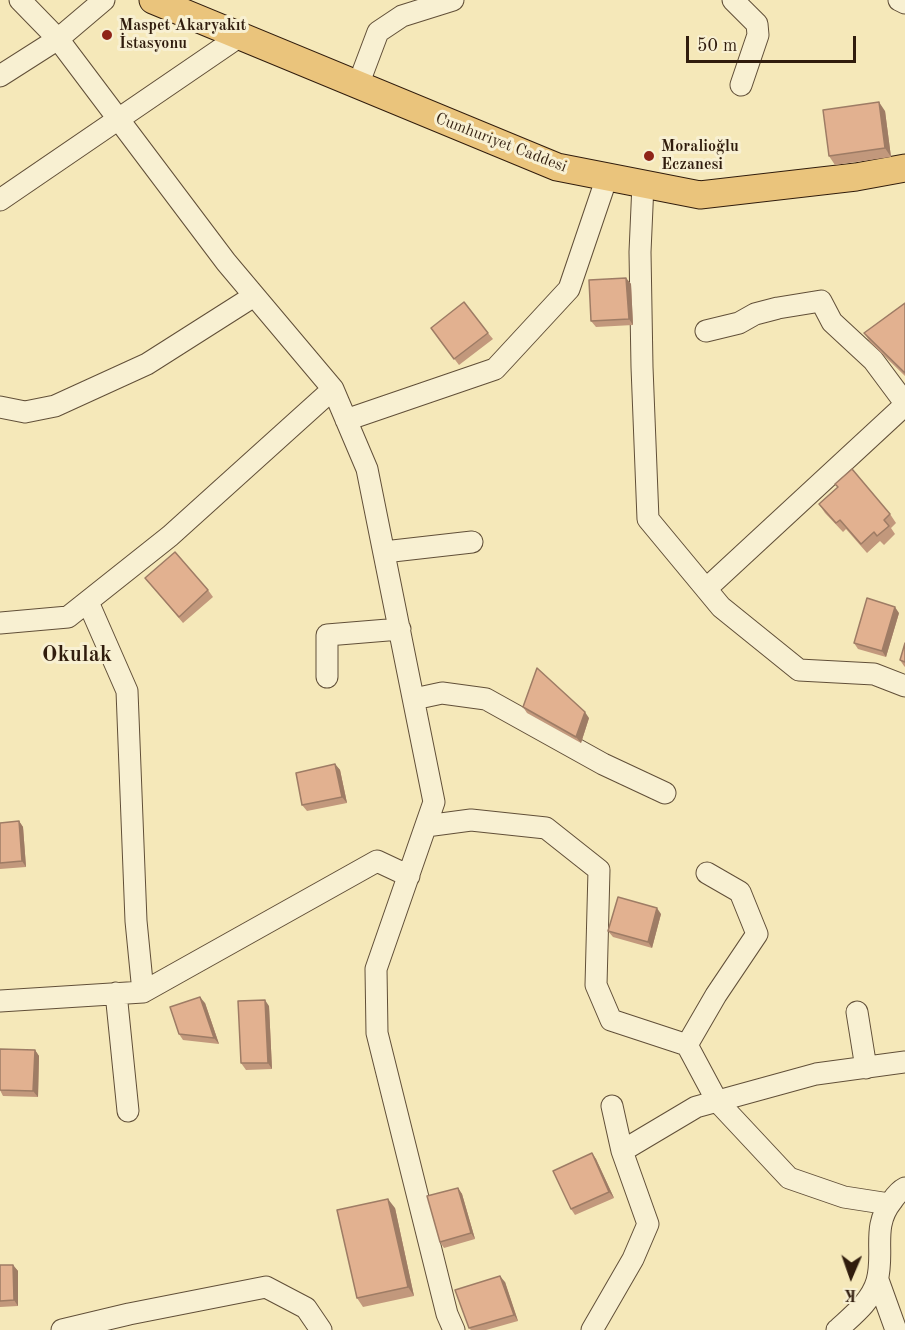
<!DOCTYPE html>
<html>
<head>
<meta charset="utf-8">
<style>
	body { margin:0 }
	#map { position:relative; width:905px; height:1330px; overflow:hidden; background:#f5e8b9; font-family:"Old Standard TT",serif }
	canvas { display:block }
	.north { position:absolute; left:821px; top:1246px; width:60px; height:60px; -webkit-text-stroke:4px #f8f0d2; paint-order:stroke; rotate:182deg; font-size:16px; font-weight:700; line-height:24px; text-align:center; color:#301c0d }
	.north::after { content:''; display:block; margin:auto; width:21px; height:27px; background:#301c0d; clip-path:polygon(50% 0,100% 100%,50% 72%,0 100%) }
	.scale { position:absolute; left:686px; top:36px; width:170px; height:27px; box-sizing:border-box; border:3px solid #301c0d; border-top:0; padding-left:8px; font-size:18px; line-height:21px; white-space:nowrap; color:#301c0d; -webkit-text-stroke:4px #f8f0d2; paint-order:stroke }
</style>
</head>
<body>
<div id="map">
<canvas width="905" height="1330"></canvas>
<div class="north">K</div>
<div class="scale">50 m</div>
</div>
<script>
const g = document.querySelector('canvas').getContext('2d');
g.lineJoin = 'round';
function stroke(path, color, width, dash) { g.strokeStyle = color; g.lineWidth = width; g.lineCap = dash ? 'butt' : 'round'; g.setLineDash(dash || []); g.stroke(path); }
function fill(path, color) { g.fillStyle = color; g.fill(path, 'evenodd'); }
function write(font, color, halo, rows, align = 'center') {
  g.font = font + ' "Old Standard TT",serif'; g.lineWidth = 6; g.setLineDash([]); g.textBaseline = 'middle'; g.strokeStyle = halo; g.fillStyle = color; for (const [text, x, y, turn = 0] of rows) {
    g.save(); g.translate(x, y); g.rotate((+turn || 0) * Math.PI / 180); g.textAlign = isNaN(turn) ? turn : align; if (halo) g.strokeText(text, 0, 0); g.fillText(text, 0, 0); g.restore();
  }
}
const minor = new Path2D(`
	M20 0 58 39 226 262 333 389 367 469 434 802 376 969 377 1033 447 1314 454 1330
	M733 0 757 24 758 35 741 85
	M899 0 905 3
	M0 76 58 39 104 0
	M358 85 378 32 402 16 453 0
	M643 184 640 252 642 367 648 519 721 607 799 670 874 674 905 686
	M0 200 240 36
	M706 331 739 323 755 314 778 308 821 301 832 322 873 360 905 403
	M0 407 25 412 55 406 147 364 254 296
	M346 420 495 369 569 289 607 177
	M384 552 472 542
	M706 589 905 405
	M88 602 127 691 136 921 143 992
	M0 623 68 617 170 536 333 389
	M327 677V635L400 629
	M414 699 442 693 486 699 603 764 665 793
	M426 826 471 820 546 828 599 870 596 985 611 1020 687 1045 717 1101 789 1178 844 1197 889 1204
	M116 993 128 1111
	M0 1001 143 992 377 861 409 876
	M857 1012 866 1068
	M687 1045 716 995 757 934 740 892 707 873
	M622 1151 696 1107 816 1074 905 1062
	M878 1280 896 1330
	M62 1330 129 1314 266 1287 306 1308 321 1330
	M592 1330 633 1259 648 1224 622 1151 612 1106
	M837 1330C852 1316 871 1302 877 1281 885 1252 871 1227 892 1201 896 1195 899 1191 905 1188`);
const major = new Path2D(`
	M153 0 557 167 700 195 856 177 905 168`);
stroke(minor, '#614f38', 23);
stroke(major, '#301c0d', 29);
stroke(minor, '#f8f0d2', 21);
stroke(major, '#eac47c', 27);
fill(new Path2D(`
	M885 111 891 157 835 165 829 156Z
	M626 278 631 284 633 325 596 327 591 321Z
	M905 303V376L870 342 864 333Z
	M431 328 488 333 493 339 459 365Z
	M835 484 890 514 896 523 891 528 895 534 884 545 880 541 867 553 846 529 843 532 825 513 819 504 838 487Z
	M145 578 208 590 213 597 183 623Z
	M899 613 886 657 858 649 854 643Z
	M900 660 905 662V667L904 666Z
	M523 707 589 718 581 743 527 713Z
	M335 764 340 770 347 803 307 811 302 805Z
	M19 821 23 827 26 867 0 869V823Z
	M661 914 652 948 613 937 608 931Z
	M205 1003 219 1044 183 1040 179 1034Z
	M269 1006 272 1069 246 1070 241 1063Z
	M35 1050 39 1056 38 1097 3 1096 0 1090Z
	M592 1153 596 1159 614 1198 575 1215 571 1209Z
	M458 1188 462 1194 475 1239 444 1248 440 1242Z
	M395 1208 414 1296 363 1307 357 1298Z
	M0 1265H13L18 1271V1306L0 1307Z
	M505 1282 518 1321 486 1330H471L469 1328Z`), '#c2987c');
fill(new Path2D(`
	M879 102 885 111 891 157 885 148Z
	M626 278 631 284 633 325 629 319Z
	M895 607 899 613 886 657 882 651Z
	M585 712 589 718 581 743 576 737Z
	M335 764 340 770 347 803 342 797Z
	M19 821 23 827 26 867 22 861Z
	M657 908 661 914 652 948 648 942Z
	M200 997 205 1003 219 1044 214 1038Z
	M265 1000 269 1006 272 1069 268 1063Z
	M35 1050 39 1056 38 1097 33 1091Z
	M592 1153 596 1159 614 1198 609 1192Z
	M458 1188 462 1194 475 1239 471 1233Z
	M388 1199 395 1208 414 1296 408 1287Z
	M13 1265 18 1271V1306L14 1300Z
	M500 1276 505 1282 518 1321 514 1315Z`), '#9e7c65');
const building = new Path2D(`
	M879 102 885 148 829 156 823 110Z
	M626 278 629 319 591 321 589 280Z
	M464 302 488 333 454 359 431 328Z
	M905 303V373L864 333Z
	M852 469 890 514 884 520 889 526 877 536 874 532 861 544 840 520 836 523 819 504 838 487 835 484Z
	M175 552 208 590 179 617 145 578Z
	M867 598 895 607 882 651 854 643Z
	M905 643V662L900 660Z
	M537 668 585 712 576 737 523 707Z
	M335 764 342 797 302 805 296 773Z
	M19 821 22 861 0 863V823Z
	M618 897 657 908 648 942 608 931Z
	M200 997 214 1038 179 1034 170 1007Z
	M265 1000 268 1063H241L238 1001Z
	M0 1049 35 1050 33 1091 0 1090Z
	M592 1153 609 1192 571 1209 553 1171Z
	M458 1188 471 1233 440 1242 427 1196Z
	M388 1199 408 1287 357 1298 337 1210Z
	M0 1265H13L14 1300 0 1301Z
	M500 1276 514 1315 469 1328 455 1290Z`);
fill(building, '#e2b190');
stroke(building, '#9e7c65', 1.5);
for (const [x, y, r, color] of [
	[107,35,6,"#8f2418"],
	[649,156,6,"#8f2418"]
]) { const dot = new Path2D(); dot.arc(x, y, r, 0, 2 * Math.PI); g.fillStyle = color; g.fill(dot); stroke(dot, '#f8f0d2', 2); }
write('bold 16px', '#301c0d', '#f8f0d2', [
	["Maspet Akaryakıt",119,26],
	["İstasyonu",119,44],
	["Moralioğlu",661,147],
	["Eczanesi",661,165]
], 'left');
write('16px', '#301c0d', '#f8f0d2', [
	["Cumhuriyet Caddesi",501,143,21]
]);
write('bold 22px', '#301c0d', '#f8f0d2', [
	["Okulak",77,655]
]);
</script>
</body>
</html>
